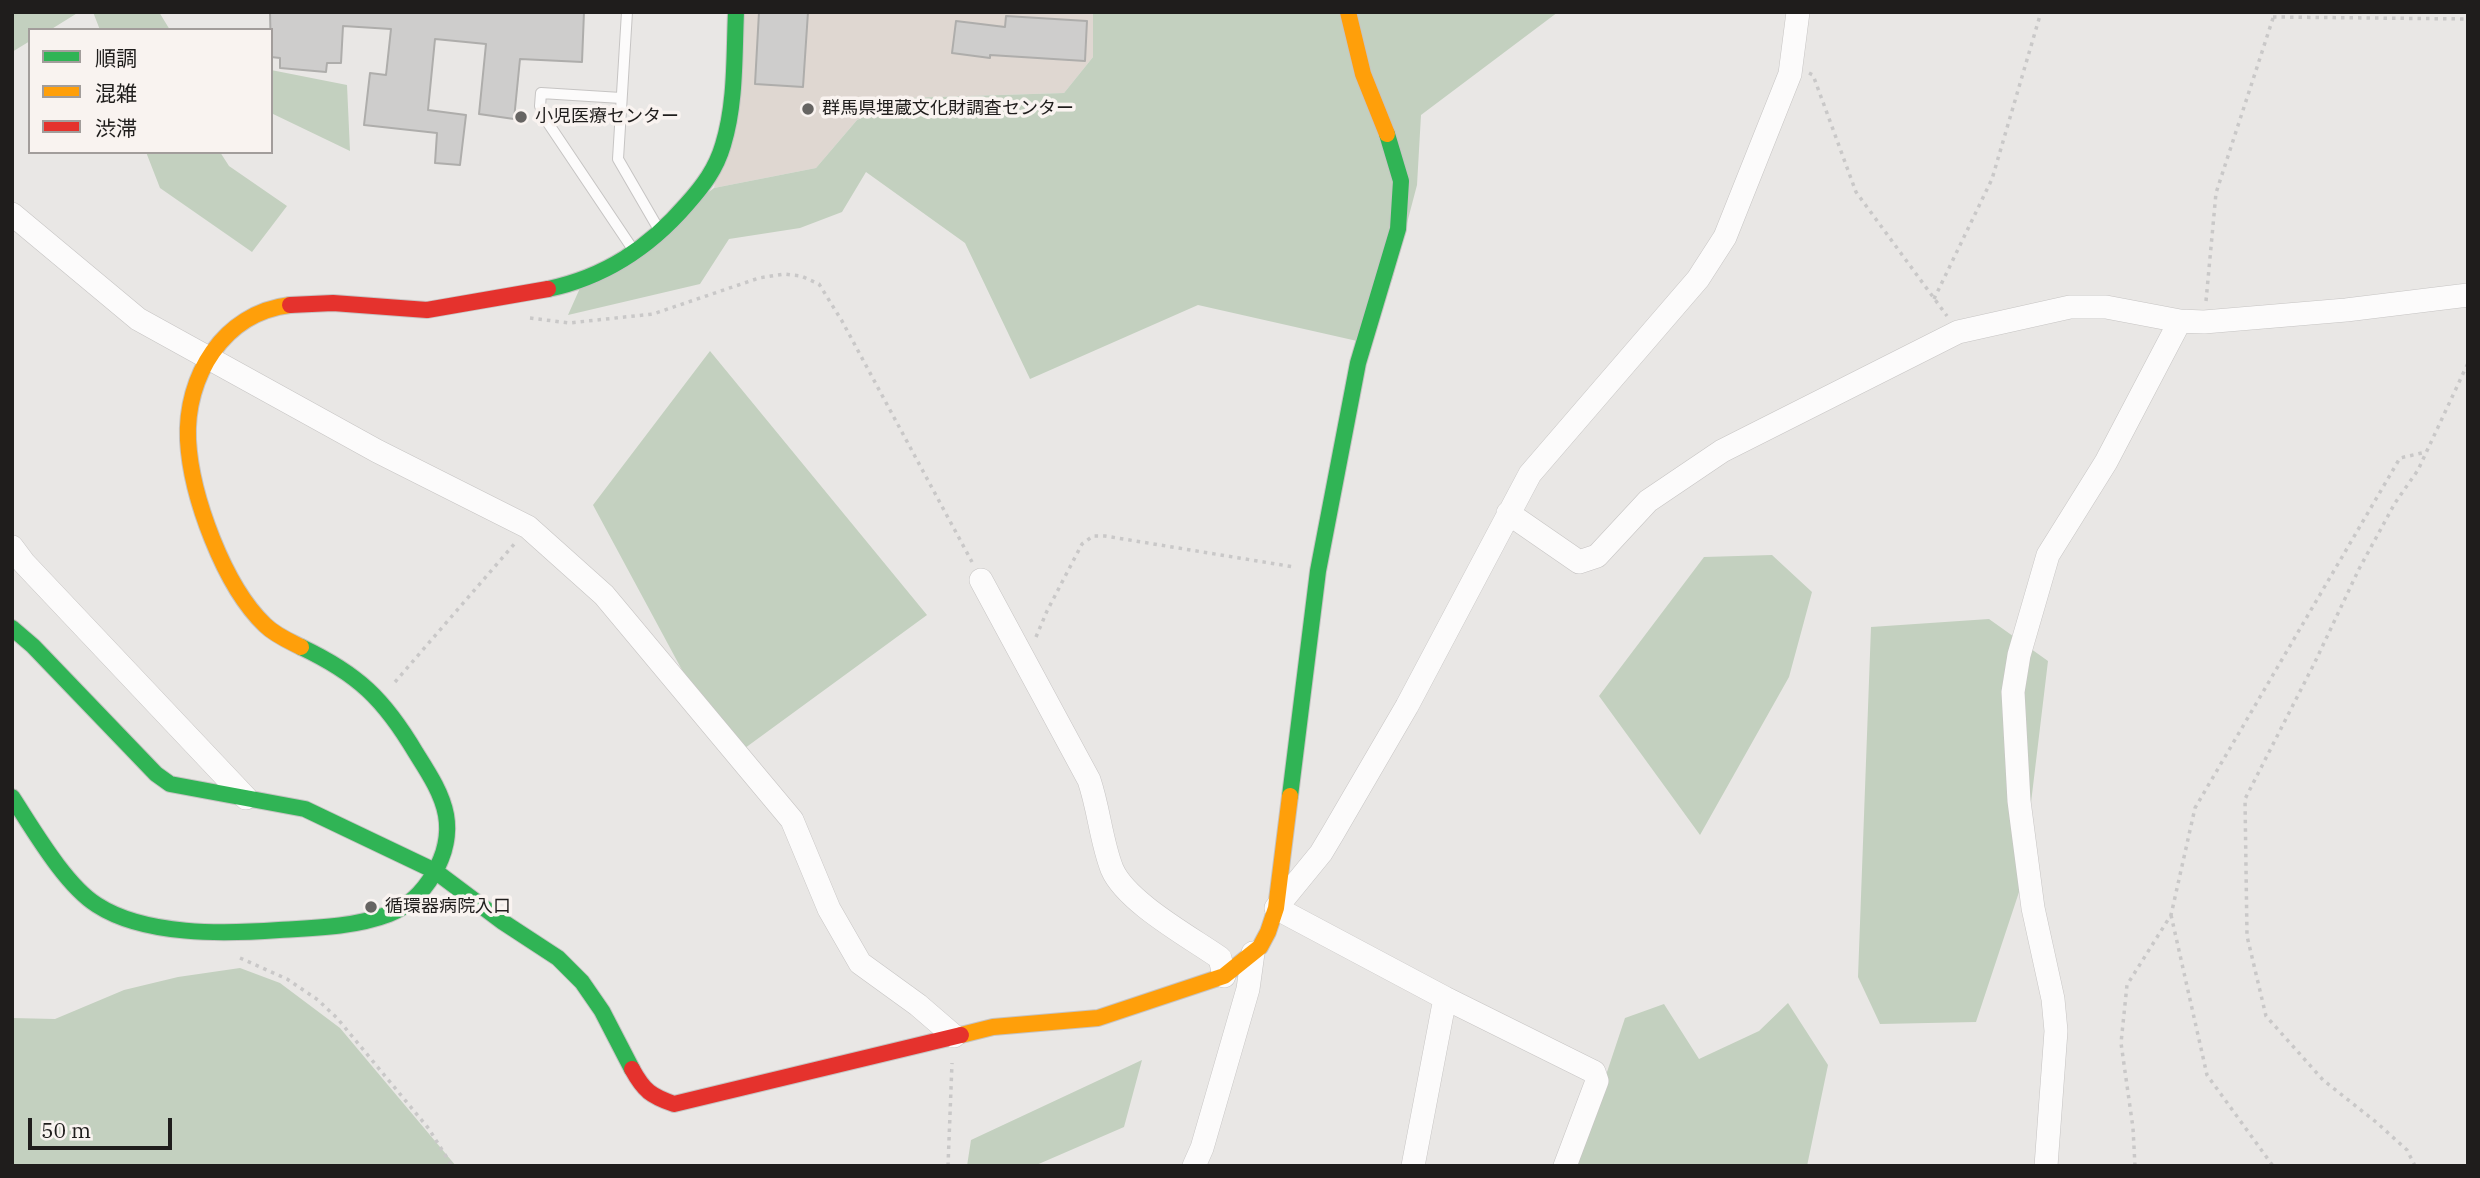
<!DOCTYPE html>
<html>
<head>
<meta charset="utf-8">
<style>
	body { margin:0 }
	#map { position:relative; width:2480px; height:1178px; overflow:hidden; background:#e9e7e5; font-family:"IBM Plex Serif","Noto Sans JP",serif }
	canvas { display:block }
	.frame { position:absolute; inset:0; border:14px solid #1f1d1c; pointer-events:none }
	.legend { position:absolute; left:28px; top:28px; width:245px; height:126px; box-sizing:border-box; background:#f9f3f0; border:2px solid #a29d9b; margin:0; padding:9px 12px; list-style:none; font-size:21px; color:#1f1d1c }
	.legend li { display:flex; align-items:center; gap:14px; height:35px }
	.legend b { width:35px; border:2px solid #a29d9b }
	.scale { position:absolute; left:28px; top:1118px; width:144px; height:32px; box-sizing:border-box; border:4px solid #1f1d1c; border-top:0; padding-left:9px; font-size:21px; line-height:24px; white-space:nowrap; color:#1f1d1c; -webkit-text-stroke:5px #f9f3f0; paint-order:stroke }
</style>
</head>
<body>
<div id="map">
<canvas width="2480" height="1178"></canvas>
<div class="frame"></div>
<ul class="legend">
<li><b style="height:9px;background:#30b455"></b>順調</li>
<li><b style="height:9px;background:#ff9f0a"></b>混雑</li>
<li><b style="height:9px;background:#e5322d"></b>渋滞</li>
</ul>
<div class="scale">50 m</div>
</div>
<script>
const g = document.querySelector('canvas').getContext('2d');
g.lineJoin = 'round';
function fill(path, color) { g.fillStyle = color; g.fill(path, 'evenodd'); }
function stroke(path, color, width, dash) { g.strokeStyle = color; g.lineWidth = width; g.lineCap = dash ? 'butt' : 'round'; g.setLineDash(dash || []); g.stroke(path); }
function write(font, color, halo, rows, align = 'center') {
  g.font = font + ' "IBM Plex Serif","Noto Sans JP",serif'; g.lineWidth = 7; g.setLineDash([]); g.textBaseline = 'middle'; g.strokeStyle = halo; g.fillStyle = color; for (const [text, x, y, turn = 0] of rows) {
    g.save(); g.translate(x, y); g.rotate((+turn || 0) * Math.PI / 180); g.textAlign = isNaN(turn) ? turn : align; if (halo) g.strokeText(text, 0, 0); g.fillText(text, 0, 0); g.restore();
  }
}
fill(new Path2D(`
	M744 12H1093V57L1064 93 906 98 857 120 816 168 714 188Z`), '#dfd7d1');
fill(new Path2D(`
	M12 12H79L50 30H30V41L12 52Z
	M93 12H159L170 30H100Z
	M1093 12H1558L1421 115 1417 185 1392 280 1366 343 1198 305 1030 379 965 243 866 172 842 212 800 228 729 239 700 284 568 315 580 288 714 188 816 168 857 120 906 98 1064 93 1093 57Z
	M271 70 347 85 350 151 271 113Z
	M146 152H220L229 166 287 206 252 252 160 188Z
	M710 351 927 615 730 759 593 505Z
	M1772 555 1812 592 1789 677 1700 835 1599 696 1704 557Z
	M1989 619 2048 661 2021 886 1976 1022 1880 1024 1858 977 1871 627Z
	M240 968 280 983 340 1028 456 1166H12V1018L55 1019 124 990 178 977Z
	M1788 1003 1828 1065 1807 1166H1572L1597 1102 1625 1018 1664 1004 1699 1059 1759 1031Z
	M1142 1060 1124 1127 1034 1166H967L971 1140Z`), '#c3d0bf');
const building = new Path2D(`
	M270 12H584L582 62 520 59 514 119 479 114 486 44 435 39 428 110 466 115 460 165 435 163 437 133 364 125 370 73 386 75 391 29 343 26 341 63H327L326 72 280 68V58L271 57Z
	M759 12H808L803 87 755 84Z
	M1006 16 1087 21 1085 61 990 55V58L952 53 956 21 1005 27Z`);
fill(building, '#cecdcc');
stroke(building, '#aeadab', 2);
const lane = new Path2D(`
	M627 12 618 159 658 228
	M621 98 541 93 540 106 544 117 634 251`);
const street = new Path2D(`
	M12 214 138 319 377 451 528 527 604 595 792 820 829 909 860 963 918 1005 954 1036
	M1508 513 1579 562 1597 556 1648 501 1722 451 1958 332 2070 307H2106L2180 321 2204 322 2346 310 2468 295
	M12 547 24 563 246 798
	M981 580 1089 780C1099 809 1101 841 1112 869 1126 902 1190 937 1220 958L1224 976
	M1194 1166 1202 1148 1248 989 1253 953
	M1413 1166 1445 998
	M1565 1166 1597 1081 1594 1072 1445 998 1276 908 1321 853 1333 833 1407 706 1530 474 1698 279 1725 237 1790 74 1798 12
	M2046 1166 2056 1031 2053 999 2033 908 2019 801 2013 692 2019 655 2048 555 2106 462 2180 321`);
const fast = new Path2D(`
	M548 289C605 277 649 248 687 204 703 186 716 169 723 145 736 103 734 56 736 12
	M12 628 33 646 156 774 170 784 305 809 435 871 503 922 558 958 582 982 602 1011 632 1069
	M1290 796 1318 571 1358 363 1398 229 1401 181 1387 134
	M12 797C33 829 65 885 97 905 145 936 224 934 279 930 315 928 355 927 389 914 425 900 453 854 446 815 442 793 428 772 416 753 384 699 358 674 301 647`);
const slow = new Path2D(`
	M1348 12 1363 74 1387 134
	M290 305C223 313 185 377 188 440 191 496 224 586 265 625 275 635 289 641 301 647
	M961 1035 993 1027 1098 1018 1224 976 1260 947 1268 932 1276 908 1290 796`);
const jam = new Path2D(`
	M290 305 333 303 427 310 548 289
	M632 1069C644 1091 651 1096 674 1104L961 1035`);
stroke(lane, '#c6c4c3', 12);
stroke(street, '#c6c4c3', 24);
stroke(fast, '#c6c4c3', 18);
stroke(slow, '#c6c4c3', 18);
stroke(jam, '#c6c4c3', 18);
stroke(new Path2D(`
	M2273 17 2468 19
	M1809 73 1813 75 1856 192 1947 316
	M1934 299 1992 179 2041 12
	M2206 301 2216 193 2275 12
	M530 318 569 323 653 314 759 278 784 274 801 276 819 284 842 321 972 562
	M1036 637 1047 611 1082 544 1093 536H1105L1294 567
	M395 682 516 542
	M2171 915 2207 1075 2273 1166
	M240 958 287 979 318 1000 337 1018 429 1129 452 1166
	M948 1166 952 1063
	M2135 1166 2133 1128 2121 1043 2127 985 2171 915 2195 808 2400 458 2426 452
	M2415 1166 2407 1150 2376 1122 2323 1080 2266 1016 2247 936 2245 799 2315 662 2359 569 2395 503 2418 470 2468 363`), '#c9c8c8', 3.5, [3.5, 5]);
stroke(lane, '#fcfbfb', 10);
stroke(street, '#fcfbfb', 23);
stroke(fast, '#30b455', 16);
stroke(slow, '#ff9f0a', 16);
stroke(jam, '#e5322d', 16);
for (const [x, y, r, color] of [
	[808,109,7,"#666462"],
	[521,117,7,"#666462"],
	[371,907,7,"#666462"]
]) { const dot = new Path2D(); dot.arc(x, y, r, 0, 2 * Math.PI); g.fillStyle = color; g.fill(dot); stroke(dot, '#f9f3f0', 2.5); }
write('18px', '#1f1d1c', '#f9f3f0', [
	["群馬県埋蔵文化財調査センター",822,109],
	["小児医療センター",535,117],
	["循環器病院入口",385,907]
], 'left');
</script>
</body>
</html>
